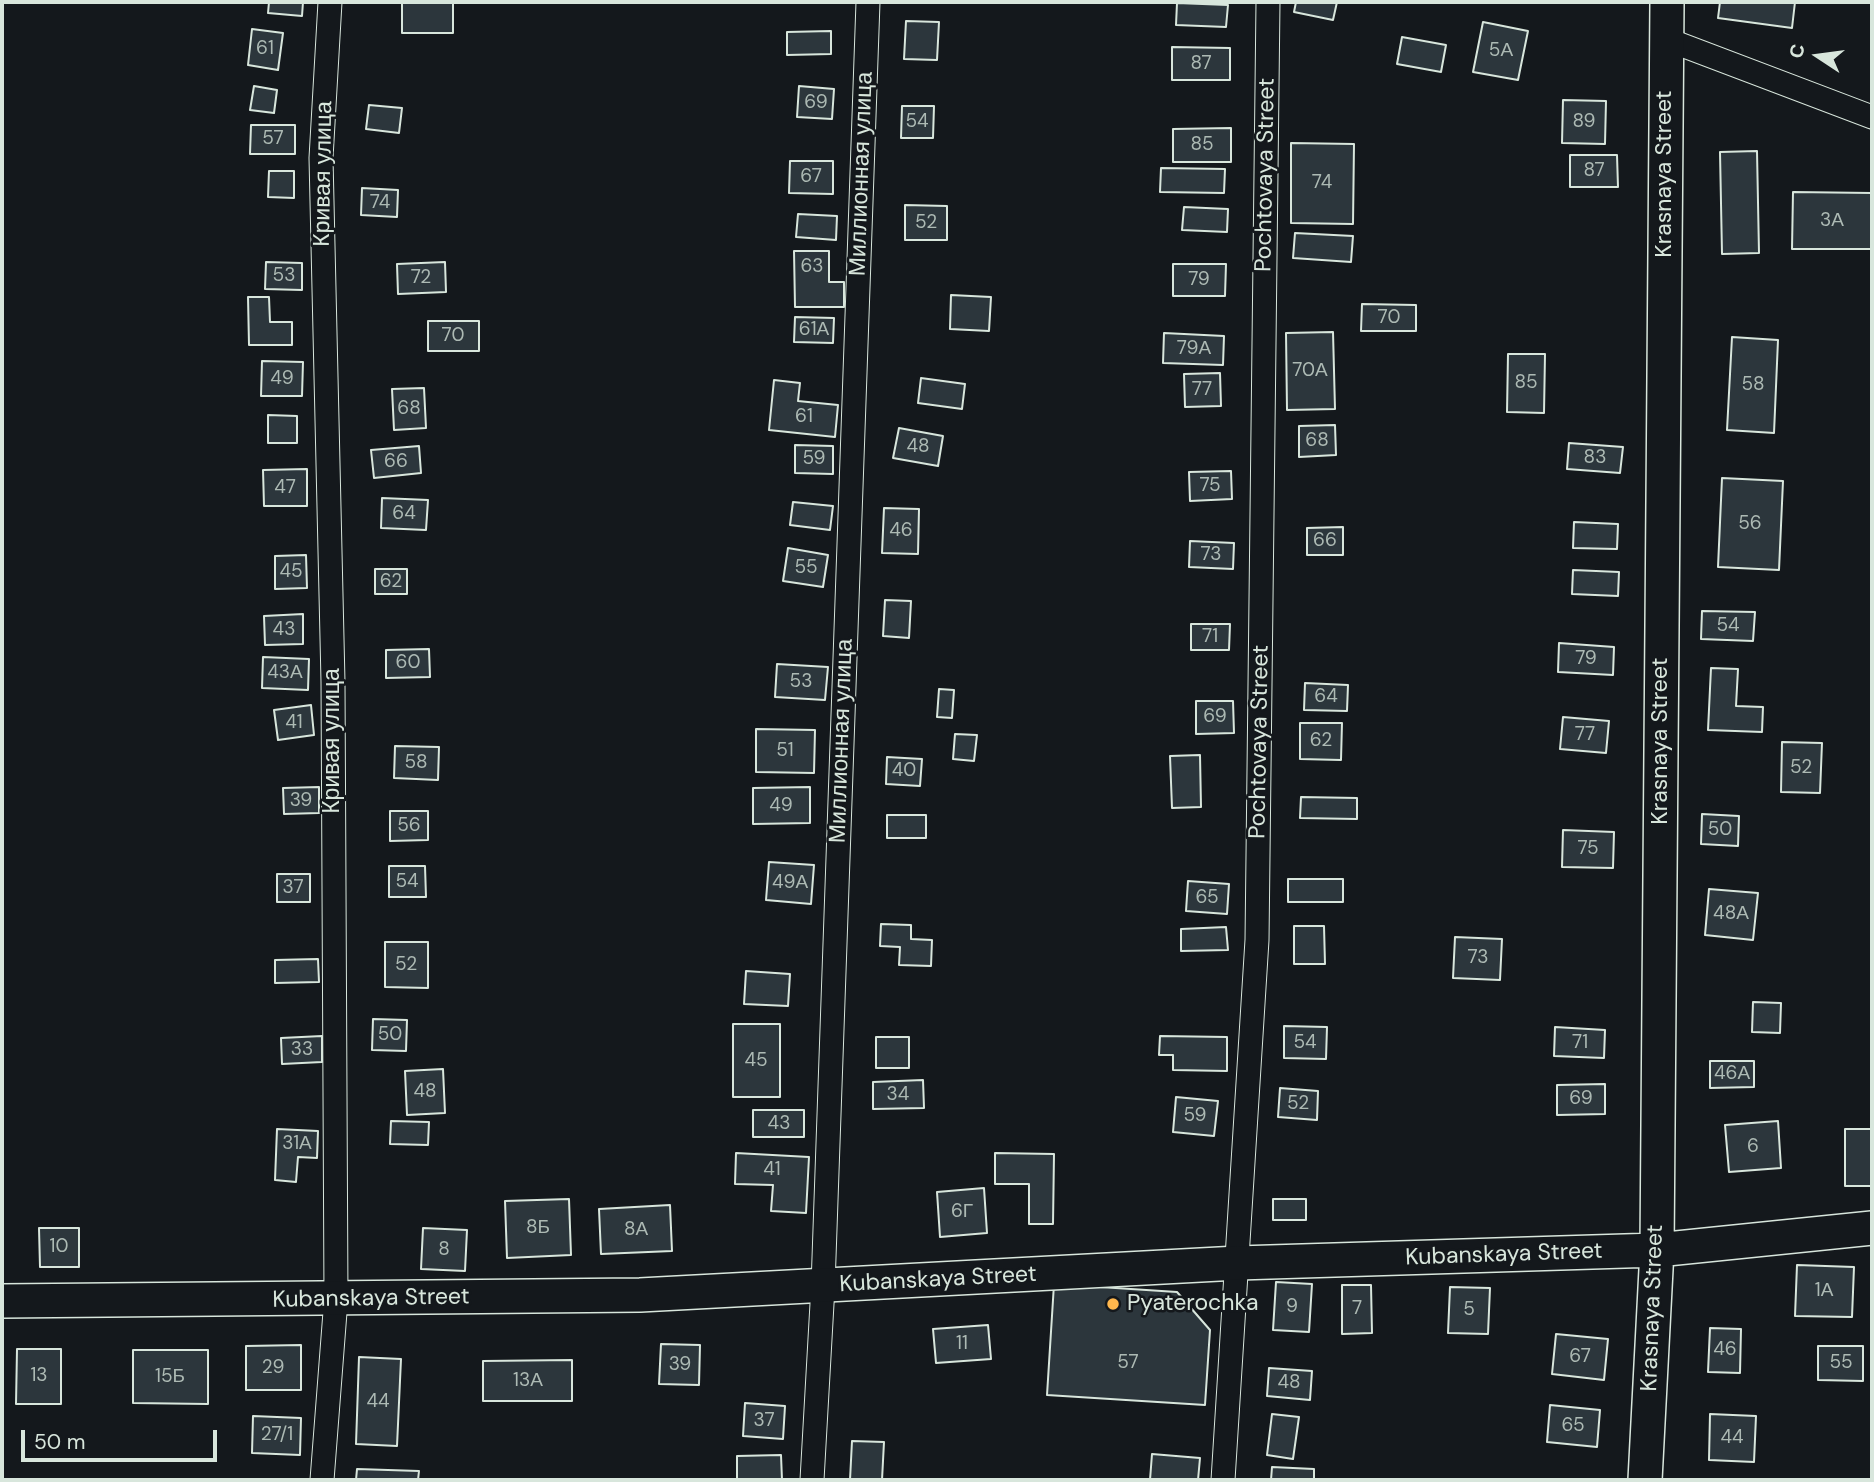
<!DOCTYPE html>
<html>
<head>
<meta charset="utf-8">
<style>
	body { margin:0 }
	#map { position:relative; width:1874px; height:1482px; overflow:hidden; background:#14181c; font-family:"DM Sans",sans-serif }
	canvas { display:block }
	.frame { position:absolute; inset:0; border:4px solid #d8e6dc; pointer-events:none }
	.north { position:absolute; left:1783px; top:21px; width:70px; height:70px; -webkit-text-stroke:5px #14181c; paint-order:stroke; rotate:283deg; font-size:19px; font-weight:700; line-height:28px; text-align:center; color:#d8e6dc }
	.north::after { content:''; display:block; margin:auto; width:24px; height:32px; background:#d8e6dc; clip-path:polygon(50% 0,100% 100%,50% 72%,0 100%) }
	.scale { position:absolute; left:21px; top:1430px; width:196px; height:32px; box-sizing:border-box; border:4px solid #d8e6dc; border-top:0; padding-left:9px; font-size:21px; line-height:24px; white-space:nowrap; color:#d8e6dc; -webkit-text-stroke:5px #14181c; paint-order:stroke }
</style>
</head>
<body>
<div id="map">
<canvas width="1874" height="1482"></canvas>
<div class="frame"></div>
<div class="north">С</div>
<div class="scale">50 m</div>
</div>
<script>
const g = document.querySelector('canvas').getContext('2d');
g.lineJoin = 'round';
function fill(path, color) { g.fillStyle = color; g.fill(path, 'evenodd'); }
function stroke(path, color, width, dash) { g.strokeStyle = color; g.lineWidth = width; g.lineCap = dash ? 'butt' : 'round'; g.setLineDash(dash || []); g.stroke(path); }
function write(font, color, halo, rows, align = 'center') {
  g.font = font + ' "DM Sans",sans-serif'; g.lineWidth = 5; g.setLineDash([]); g.textBaseline = 'middle'; g.strokeStyle = halo; g.fillStyle = color; for (const [text, x, y, turn = 0] of rows) {
    g.save(); g.translate(x, y); g.rotate((+turn || 0) * Math.PI / 180); g.textAlign = isNaN(turn) ? turn : align; if (halo) g.strokeText(text, 0, 0); g.fillText(text, 0, 0); g.restore();
  }
}
const building = new Path2D(`
	M269 2H303L302 16 268 13Z
	M402 2H453V33H402Z
	M1296 2H1337L1333 20 1294 12Z
	M1720 2H1795L1792 28 1718 18Z
	M1177 3 1228 5 1226 27 1176 25Z
	M906 21 939 22 937 60 904 59Z
	M1483 22 1528 31 1518 80 1473 72Z
	M252 29 283 33 278 70 248 65Z
	M831 31V54L787 55V32Z
	M1402 37 1446 45 1441 72 1397 64Z
	M1172 47 1230 48V80H1172Z
	M254 86 277 90 274 113 250 110Z
	M799 86 834 89 832 119 797 117Z
	M1563 100 1606 101 1605 144 1562 143Z
	M369 105 402 108 399 133 366 129Z
	M902 106H934L933 138H901Z
	M251 125H295V154H250Z
	M1231 128V162H1173V129Z
	M1291 143 1354 144 1353 224 1291 223Z
	M1757 151 1759 253 1722 254 1720 152Z
	M1570 155H1617L1618 187H1570Z
	M790 161H833V194L789 193Z
	M1161 168 1225 169 1224 193 1160 192Z
	M269 171H294V198L268 197Z
	M362 188 398 190 397 217 361 215Z
	M1793 192 1872 193V249H1792Z
	M905 205 947 206V240H905Z
	M1184 207 1228 209 1227 232 1182 230Z
	M798 214 837 216 836 240 796 237Z
	M1295 233 1353 236 1351 262 1293 258Z
	M794 251H829V282H844V307H795Z
	M266 262 302 263V290L265 289Z
	M445 262 446 292 398 294 397 264Z
	M1173 264H1226L1225 296H1173Z
	M951 295 991 297 989 331 950 329Z
	M248 297H269L270 322H292V345H249Z
	M1362 304 1416 305V331H1361Z
	M795 317 834 318 833 343 794 342Z
	M428 321H479V351H428Z
	M1333 332 1335 409 1287 410 1286 333Z
	M1164 333 1224 336 1223 365 1163 363Z
	M1732 337 1778 340 1774 433 1727 430Z
	M1508 354H1545L1544 413 1507 412Z
	M262 361 303 362 302 396H261Z
	M1220 373 1221 406 1185 407 1184 374Z
	M921 378 965 384 962 409 918 403Z
	M774 380 800 383 798 401 838 405 835 437 769 430Z
	M424 388 426 428 394 430 392 389Z
	M268 415 297 416V443H268Z
	M1335 425 1336 455 1299 457V426Z
	M899 428 943 436 938 466 893 458Z
	M1569 443 1623 447 1620 473 1567 469Z
	M795 445 833 446V474L795 473Z
	M419 446 421 473 374 478 371 450Z
	M307 469V506H264L263 470Z
	M1231 471 1232 499 1190 501 1189 472Z
	M1722 478 1783 481 1779 570 1718 567Z
	M382 498 428 500 426 530 381 528Z
	M793 502 833 506 830 530 790 525Z
	M884 508 919 509 918 554 882 553Z
	M1574 522 1618 524 1617 549 1573 548Z
	M1343 527V555H1307V528Z
	M1190 541 1234 543 1233 569 1189 567Z
	M788 548 828 555 823 587 783 581Z
	M306 555 307 588 275 589V556Z
	M375 569H407V594H375Z
	M1573 570 1619 572 1618 596 1572 594Z
	M885 600 911 601 909 638 883 636Z
	M1702 611 1755 612 1753 641 1701 639Z
	M303 614V644L265 645 264 616Z
	M1191 624H1230L1229 650H1191Z
	M1559 643 1614 647 1613 675 1558 672Z
	M429 649 430 677 386 678V650Z
	M263 657 309 659 308 690 262 688Z
	M777 664 828 667 825 700 775 697Z
	M1711 668 1738 669 1736 706 1763 707 1762 732 1708 730Z
	M1305 683 1348 685 1347 711 1304 710Z
	M939 689 954 690 952 718 937 717Z
	M1196 701H1233L1234 733 1196 734Z
	M311 705 314 735 278 740 274 710Z
	M1563 717 1609 721 1606 753 1560 749Z
	M1300 723H1342L1341 760 1300 759Z
	M756 729 815 730 814 773 756 772Z
	M955 734 977 735 974 761 953 759Z
	M1782 742 1822 743 1820 793 1781 792Z
	M395 746 439 747 438 780 394 778Z
	M1200 755 1201 807 1172 808 1170 756Z
	M887 757 922 759 920 786 886 784Z
	M319 787V813L284 814 283 788Z
	M810 787V823L753 824V788Z
	M1301 797 1357 798V819L1300 818Z
	M390 811H428V840L390 841Z
	M1702 814 1739 816 1738 846 1701 844Z
	M887 815H926V838H887Z
	M1563 830 1614 832 1613 868 1562 867Z
	M769 862 814 865 811 904 766 900Z
	M389 866H425L426 897H389Z
	M277 874H310V902H277Z
	M1288 879H1343V902H1288Z
	M1188 881 1229 884 1227 914 1186 911Z
	M1709 889 1758 893 1753 940 1705 935Z
	M881 924 911 925V939L932 940 931 966 899 965 900 947 880 946Z
	M1294 926H1324L1325 964H1294Z
	M1226 927 1228 950 1181 951V929Z
	M1455 937 1502 939 1500 980 1453 978Z
	M385 942H428V988L385 987Z
	M318 959 319 982 275 983V960Z
	M746 971 790 974 788 1006 744 1004Z
	M1753 1002 1781 1003 1780 1033 1752 1032Z
	M373 1019 407 1020 406 1051 372 1050Z
	M733 1024H780V1097H733Z
	M1284 1026 1327 1027 1326 1059 1284 1058Z
	M1555 1027 1605 1030 1604 1058 1554 1056Z
	M322 1036V1062L282 1064 281 1038Z
	M1160 1036 1227 1037V1071L1173 1070V1055H1159Z
	M876 1037H909V1068H876Z
	M1710 1061H1754V1087L1710 1088Z
	M443 1069 445 1113 407 1115 405 1071Z
	M923 1080 924 1108 873 1109V1082Z
	M1605 1084V1114L1557 1115V1085Z
	M1280 1088 1318 1091 1317 1120 1278 1117Z
	M1176 1097 1218 1101 1214 1136 1173 1132Z
	M753 1110H804V1137H753Z
	M391 1121 429 1122 428 1145 390 1144Z
	M1778 1121 1781 1168 1729 1172 1725 1125Z
	M277 1129 318 1131 317 1158 298 1157 296 1182 275 1180Z
	M1845 1129H1872V1186H1845Z
	M736 1153 809 1157 806 1213 771 1211 773 1185 735 1184Z
	M995 1153 1054 1154 1053 1224H1029V1184H995Z
	M984 1188 987 1233 940 1237 937 1192Z
	M569 1199 571 1255 507 1258 505 1201Z
	M1273 1199H1306V1220H1273Z
	M670 1205 672 1251 601 1254 599 1209Z
	M39 1228H79V1267H40Z
	M423 1228 467 1230 465 1271 421 1269Z
	M1797 1265 1854 1267 1852 1317 1795 1316Z
	M1276 1282 1312 1284 1309 1332 1273 1330Z
	M1054 1284 1177 1292 1210 1330 1205 1405 1047 1395Z
	M1342 1285H1371L1372 1333 1342 1334Z
	M1450 1287 1490 1288 1488 1334 1448 1333Z
	M988 1325 991 1359 936 1363 933 1329Z
	M1710 1328 1741 1329 1740 1373 1708 1372Z
	M1556 1334 1608 1339 1604 1380 1552 1374Z
	M661 1344 700 1345 699 1385 659 1384Z
	M301 1345V1390H246V1346Z
	M1818 1346H1863V1381L1818 1380Z
	M17 1349H61V1404H16Z
	M133 1350H208V1404L133 1403Z
	M359 1357 401 1359 397 1446 356 1444Z
	M572 1360V1401H483V1361Z
	M1269 1368 1312 1371 1310 1400 1267 1396Z
	M745 1403 785 1406 783 1439 743 1436Z
	M1550 1405 1600 1410 1597 1447 1547 1442Z
	M1272 1414 1299 1417 1293 1459 1267 1455Z
	M1710 1414 1756 1416 1754 1462 1709 1460Z
	M253 1416 301 1418 300 1455 252 1453Z
	M852 1441 884 1442 882 1480H850Z
	M1152 1454 1200 1458 1198 1480H1150Z
	M781 1455 782 1480H737V1456Z
	M1272 1467 1314 1469V1480H1271Z
	M357 1469 419 1471 418 1480H356Z`);
fill(building, '#2c363c');
stroke(building, '#d8e6dc', 2);
const street = new Path2D(`
	M1666 39 1872 117
	M322 1480 336 1299 333 682 321 158 330 2
	M812 1480 823 1286 868 2
	M1223 1480 1257 940 1268 2`);
const secondary = new Path2D(`
	M2 1301 640 1295 1238 1263 1657 1250 1872 1228
	M1645 1480 1657 1250 1667 2`);
stroke(street, '#d8e6dc', 25);
stroke(secondary, '#d8e6dc', 36);
stroke(street, '#14181c', 23);
stroke(secondary, '#14181c', 33);
for (const [x, y, r, color] of [
	[1113,1304,7,"#ffb74d"]
]) { const dot = new Path2D(); dot.arc(x, y, r, 0, 2 * Math.PI); g.fillStyle = color; g.fill(dot); stroke(dot, '#14181c', 2.5); }
write('19px', '#adbab4', null, [
	["61",265,49],
	["5А",1501,51],
	["87",1201,64],
	["69",816,103],
	["54",917,122],
	["89",1584,122],
	["57",273,139],
	["85",1202,145],
	["87",1594,171],
	["67",811,177],
	["74",1322,183],
	["74",380,203],
	["3А",1832,221],
	["52",926,223],
	["63",812,267],
	["53",284,276],
	["72",421,278],
	["79",1199,280],
	["70",1389,318],
	["61А",814,330],
	["70",453,336],
	["79А",1194,349],
	["70А",1310,371],
	["49",282,379],
	["85",1526,383],
	["58",1753,385],
	["77",1202,390],
	["68",409,409],
	["61",804,417],
	["68",1317,441],
	["48",918,447],
	["83",1595,458],
	["59",814,459],
	["66",396,462],
	["75",1210,486],
	["47",285,488],
	["64",404,514],
	["56",1750,524],
	["46",901,531],
	["66",1325,541],
	["73",1211,555],
	["55",806,568],
	["45",291,572],
	["62",391,582],
	["54",1728,626],
	["43",284,630],
	["71",1210,637],
	["79",1586,659],
	["60",408,663],
	["43А",285,673],
	["53",801,682],
	["64",1326,697],
	["69",1215,717],
	["41",294,723],
	["77",1585,735],
	["62",1321,741],
	["51",785,751],
	["58",416,763],
	["52",1801,768],
	["40",904,771],
	["39",301,801],
	["49",781,806],
	["56",409,826],
	["50",1720,830],
	["75",1588,849],
	["54",407,882],
	["49А",790,883],
	["37",293,888],
	["65",1207,898],
	["48А",1731,914],
	["73",1478,958],
	["52",406,965],
	["50",390,1035],
	["54",1305,1043],
	["71",1580,1043],
	["33",302,1050],
	["45",756,1061],
	["46А",1732,1074],
	["48",425,1092],
	["34",898,1095],
	["69",1581,1099],
	["52",1298,1104],
	["59",1195,1116],
	["43",779,1124],
	["31А",297,1144],
	["6",1753,1147],
	["41",772,1170],
	["6Г",962,1212],
	["8Б",538,1228],
	["8А",636,1230],
	["10",59,1247],
	["8",444,1250],
	["1А",1824,1291],
	["9",1292,1307],
	["7",1357,1309],
	["5",1469,1310],
	["11",962,1344],
	["46",1725,1350],
	["67",1580,1357],
	["57",1128,1363],
	["55",1841,1363],
	["39",680,1365],
	["29",273,1368],
	["13",39,1376],
	["15Б",170,1377],
	["13А",528,1381],
	["48",1289,1383],
	["44",378,1402],
	["37",764,1421],
	["65",1573,1426],
	["27/1",277,1435],
	["44",1732,1438]
]);
write('23px', '#d8e6dc', '#14181c', [
	["Кривая улица",324,174,-89],
	["Миллионная улица",862,174,-88],
	["Krasnaya Street",1665,174,-90],
	["Pochtovaya Street",1266,175,-89],
	["Кривая улица",333,741,-90],
	["Миллионная улица",842,741,-88],
	["Krasnaya Street",1661,741,-90],
	["Pochtovaya Street",1260,742,-89],
	["Kubanskaya Street",1504,1255,-2],
	["Kubanskaya Street",938,1280,-3],
	["Kubanskaya Street",371,1299,-1],
	["Krasnaya Street",1653,1308,-88]
]);
write('23px', '#d8e6dc', '#14181c', [
	["Pyaterochka",1127,1304]
], 'left');
</script>
</body>
</html>
